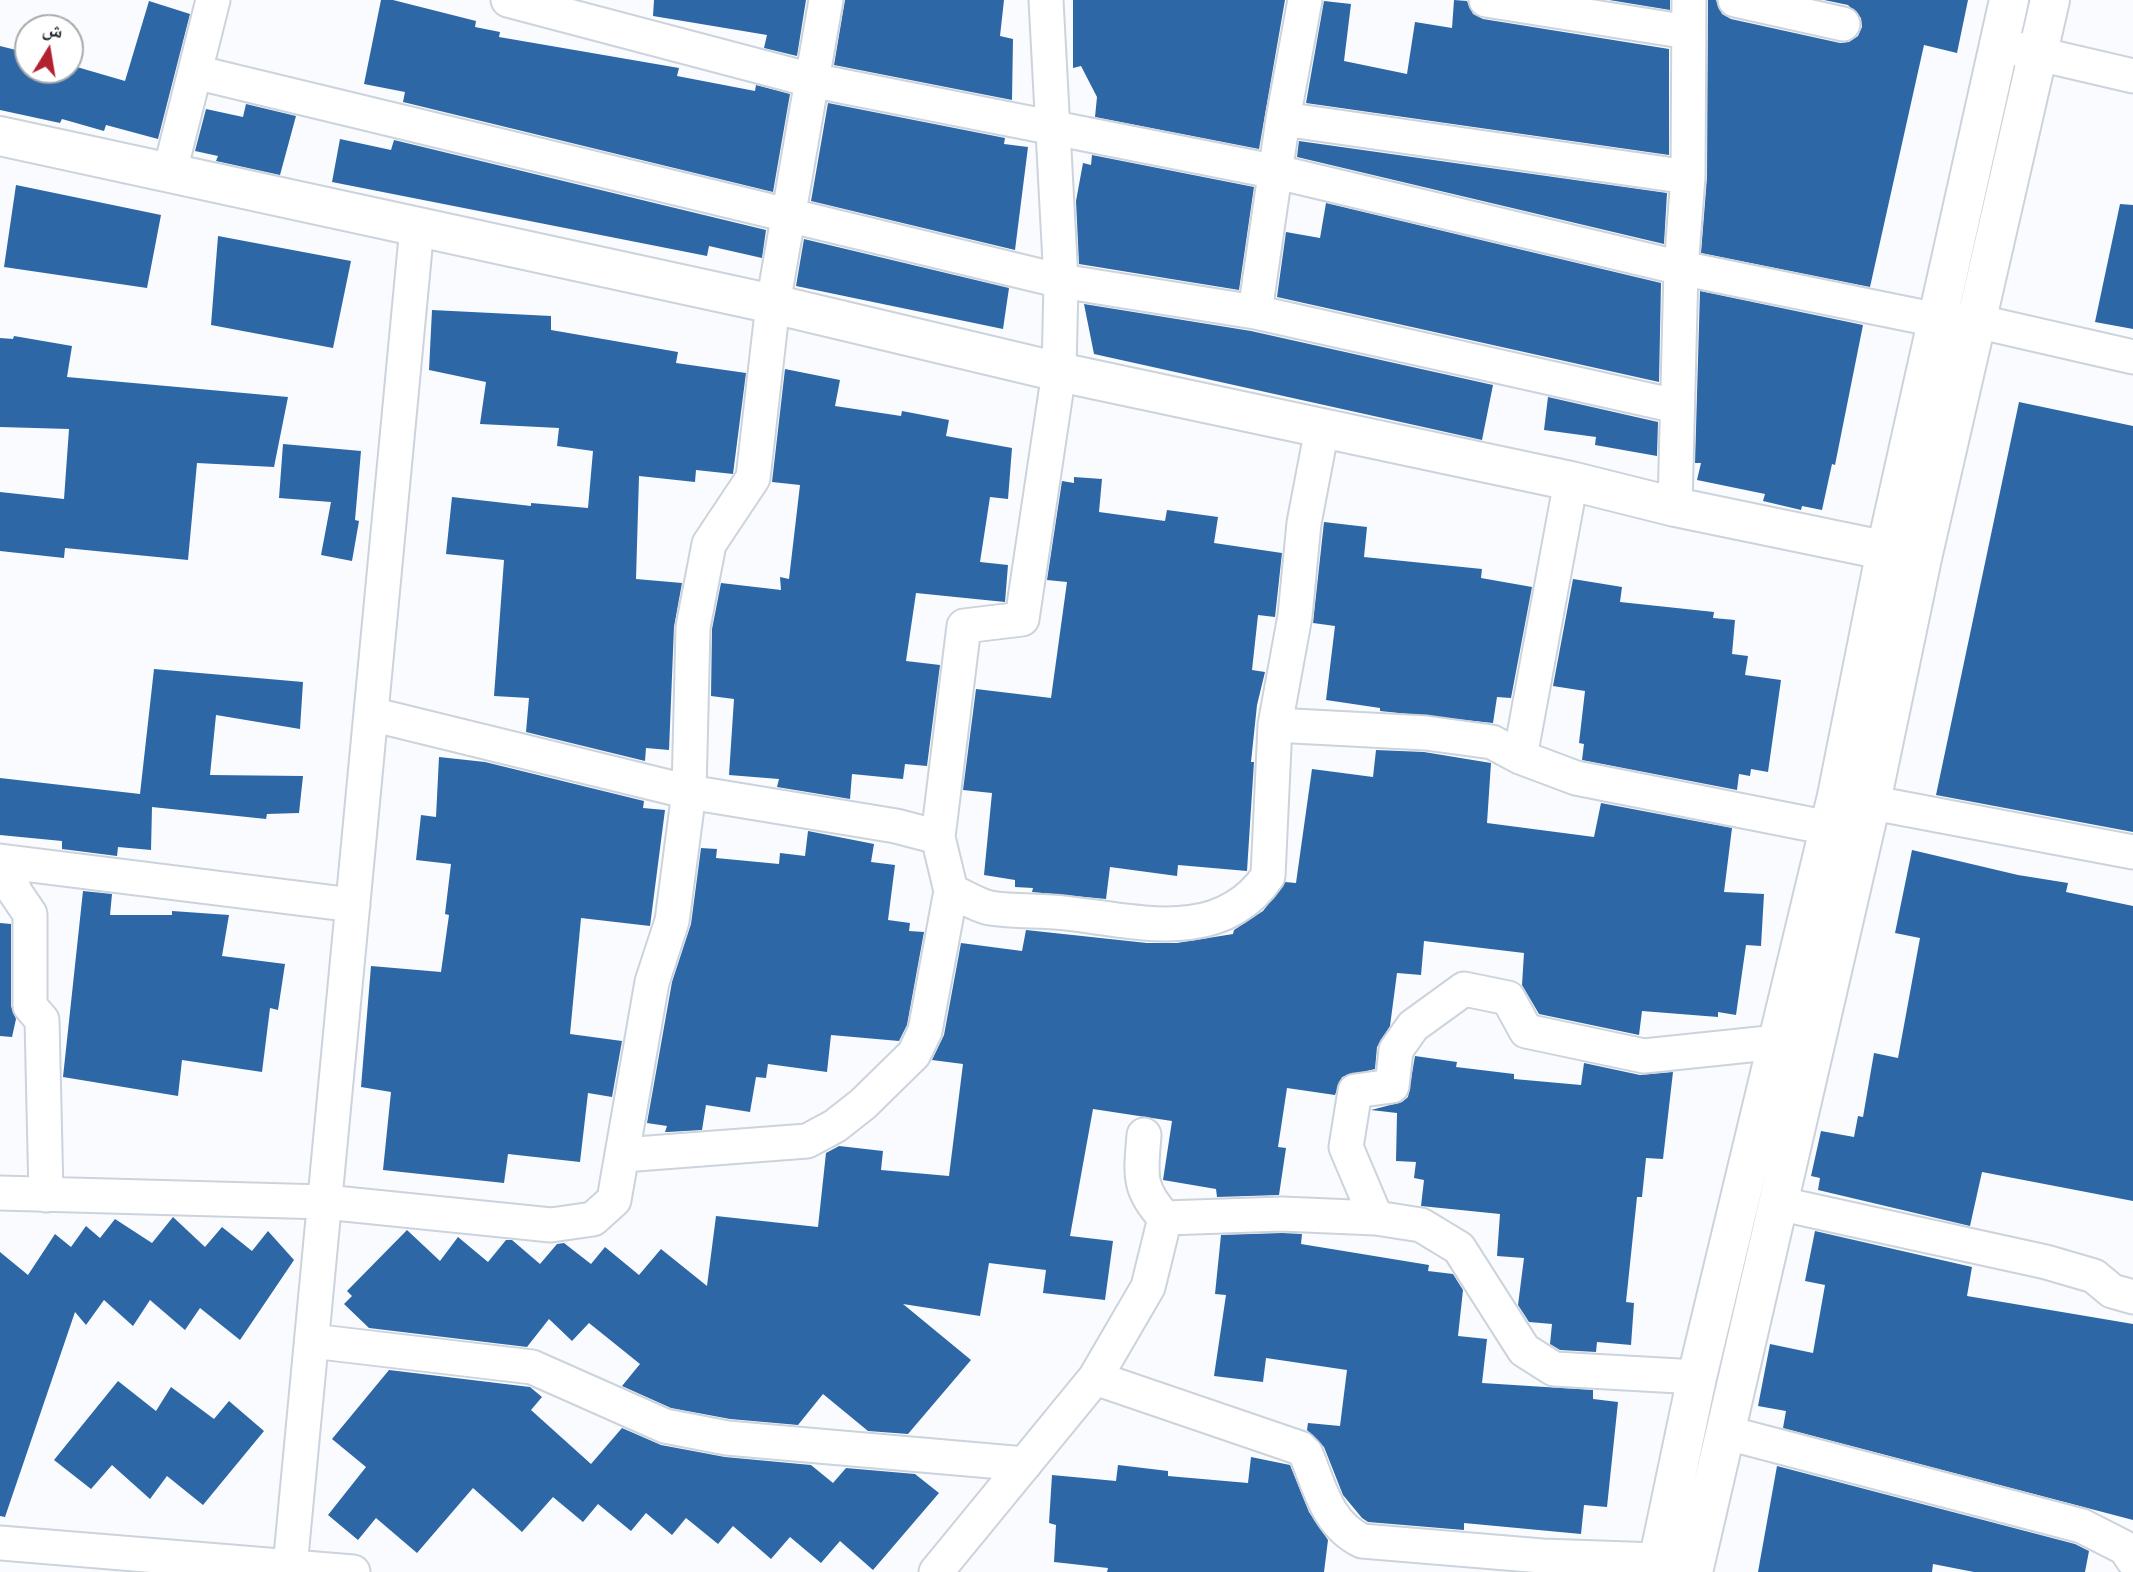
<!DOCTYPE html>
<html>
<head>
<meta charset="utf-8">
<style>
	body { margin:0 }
	#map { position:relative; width:2133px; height:1572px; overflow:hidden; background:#f9fbff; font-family:Roboto,"Noto Naskh Arabic",sans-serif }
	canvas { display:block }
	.north { position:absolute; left:14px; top:14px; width:70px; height:70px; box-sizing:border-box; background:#fff; border:2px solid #a9aaab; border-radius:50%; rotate:11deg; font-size:19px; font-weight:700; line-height:28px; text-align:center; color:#272a2d }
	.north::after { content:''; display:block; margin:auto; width:24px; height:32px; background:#b3212e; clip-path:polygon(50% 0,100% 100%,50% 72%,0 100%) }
</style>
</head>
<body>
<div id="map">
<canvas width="2133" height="1572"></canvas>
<div class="north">ش</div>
</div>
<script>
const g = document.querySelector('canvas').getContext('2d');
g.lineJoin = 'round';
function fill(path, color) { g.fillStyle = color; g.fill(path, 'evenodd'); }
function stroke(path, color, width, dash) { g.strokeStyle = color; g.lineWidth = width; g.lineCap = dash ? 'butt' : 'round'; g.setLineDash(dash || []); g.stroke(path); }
fill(new Path2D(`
	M381 0H393L476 21 475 27 500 32 499 37 679 68 677 76 755 91 756 85 790 94 773 192 403 102 405 92 364 84Z
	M654 0H806L797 56 764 48 767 35 653 16Z
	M845 0H1004L1000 36 1013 39 1012 100 834 65Z
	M1073 0H1285L1259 149 1095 117 1097 97 1081 66 1073 68Z
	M1454 0 1467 1 1473 14 1483 19 1669 49V155L1306 103 1324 1 1351 4 1344 61 1407 74 1415 22 1452 28Z
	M1609 0H1670V10Z
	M1708 0H1716L1722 14 1731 19 1840 43 1849 42 1858 36 1862 27 1861 18 1848 5 1824 0H1968L1957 53 1924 45 1870 287 1701 253 1707 177Z
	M149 1 190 14 158 139 106 125 104 131 62 119 60 123 0 110V46L28 53V70H70V65L125 81Z
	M828 103 1005 138 1004 144 1028 147 1015 250 811 201Z
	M246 104 296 116 280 175 216 161 218 156 195 151 206 109 243 117Z
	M340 139 391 150 394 140 766 230 762 258 709 246 707 256 332 182Z
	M1299 141 1667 193 1664 244 1297 157Z
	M1092 155 1254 187 1239 290 1079 264 1076 201 1083 163 1091 165Z
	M16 185 161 215 147 288 4 267Z
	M1326 203 1661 283 1659 382 1277 297 1286 232 1320 238Z
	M2120 204 2133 205V329L2095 322Z
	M218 236 351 261 333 348 211 325Z
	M804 239 1009 288 1003 329 796 286Z
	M1700 291 1863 325 1835 465 1832 464 1822 510 1802 506 1801 510 1763 501 1765 494 1697 480 1701 463H1695Z
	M1084 304 1251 331 1493 385 1482 440 1094 354Z
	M432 310 551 316V330L678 352 676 363 746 373 733 474 696 470 695 482 639 476 636 579 682 583 674 627 669 750 646 748 645 761 526 732 529 698 494 696 504 560 446 554 452 497 531 506V503L588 508 593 451 557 446 559 428 480 424 486 382 429 370Z
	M14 336 72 346 67 377 288 397 274 467 197 463 188 560 65 548 64 558 0 551V492L64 499 69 429 0 427V338L13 339Z
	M785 369 840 380 835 406 901 416 902 411 949 420 946 436 1012 448 1008 499 990 497 980 562 1008 565 1005 602 916 593 906 661 940 665 927 766 905 764 903 779 852 774 850 799 777 787 779 779 729 775 734 699 711 696 712 629 721 583 781 590 780 577 789 579 800 485 772 482Z
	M1548 397 1658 422 1657 456 1595 445 1596 437 1544 430Z
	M2019 402 2133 426V832L1936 795Z
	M283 444 361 451 355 520 359 521 352 561 321 555 331 502 279 498Z
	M1074 477 1102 479 1099 512 1165 521 1167 510 1218 517 1214 543 1282 553 1275 617 1258 615 1252 670 1265 672 1257 705 1251 762H1254L1247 871 1178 865 1177 876 1110 867 1106 899 1032 892 1033 888 1015 887V880L984 875 992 793 963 790 976 689 1051 698 1067 582 1047 580 1062 481 1074 483Z
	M1324 522 1367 527 1364 557 1482 569 1481 578 1532 587 1511 698 1497 697 1493 723 1380 711V708L1326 700 1335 626 1313 623Z
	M1573 579 1622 587 1620 602 1714 612 1713 618 1735 620 1732 654 1748 656 1745 675 1781 680 1768 772 1751 769 1750 776 1739 774 1737 790 1582 760 1584 744 1579 743 1585 691 1553 686Z
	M154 669 303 682 300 729 216 715 210 775 303 776 299 813 267 814 266 819 152 807 151 850 118 847 117 856 62 849V841L0 835V778L140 794Z
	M1376 750 1424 752 1491 763 1487 823 1594 837 1601 803 1732 828 1724 892 1764 894 1761 946 1746 945 1736 1015 1718 1012V1017L1642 1011 1639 1035 1539 1014 1522 985 1524 953 1424 941 1421 975 1397 973 1390 1026 1377 1047 1375 1069 1342 1077 1335 1095 1287 1088 1278 1147 1286 1148 1279 1195 1217 1197 1216 1189 1163 1180 1172 1121 1093 1109 1070 1236 1113 1241 1105 1300 1043 1293 1046 1270 989 1263 980 1316 903 1304 971 1360 908 1434 868 1431 823 1394 798 1425 730 1419 671 1408 622 1386 640 1364 589 1323 572 1341 549 1319 527 1347 369 1328 344 1304 352 1296 347 1291 407 1230 440 1261 458 1237 488 1262 506 1240H512L540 1264 557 1244 564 1243 591 1264 605 1247 639 1275 661 1249 707 1286 716 1216 818 1227 826 1153 839 1146 883 1151 881 1170 949 1176 963 1064 932 1060 944 1035 961 943 1022 951 1026 930 1147 943H1177L1233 934 1234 930 1263 911 1285 882 1296 883 1312 769 1373 777Z
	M439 757 485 762 644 801 643 808 665 810 650 926 581 918 570 1034 622 1041 612 1097 588 1093 580 1162 508 1154 504 1183 383 1170 391 1092 361 1087 371 966 441 972 449 915 445 914 451 864 416 860 421 815 436 817Z
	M808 831 874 844 871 862 895 865 888 920 910 923 909 931 924 932 907 1025 899 1041 831 1035 827 1072 768 1064 766 1078 756 1077 750 1112 706 1105 702 1130 668 1132H665L667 1126 647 1123 672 982 691 924 701 848 717 849 716 858 779 864 780 853 805 856Z
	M1912 850 2018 875 2068 883 2066 892 2133 906V1201L1982 1172 1970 1226 1818 1190 1820 1178 1811 1176 1821 1131 1854 1137 1858 1116 1863 1117 1874 1053 1898 1058 1920 938 1895 933Z
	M83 891 112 894 110 915H172V911L229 915 222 956 285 964 278 1010 270 1008 262 1072 182 1060 178 1096 63 1077Z
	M0 923 11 924V1006L16 1019 12 1037 0 1036Z
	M1415 1056 1457 1062 1456 1067 1514 1074V1079L1581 1085 1584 1063 1640 1075 1673 1072 1663 1159 1646 1158 1642 1197H1637L1626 1302 1634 1303 1631 1345 1597 1342 1596 1352 1560 1350 1550 1344 1552 1324 1529 1322 1518 1305 1524 1258 1497 1256 1500 1214 1421 1206 1424 1180 1414 1178 1416 1162 1396 1161 1397 1113 1371 1110 1402 1102 1408 1097Z
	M173 1217 205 1247 222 1227 252 1251 268 1231 294 1260 240 1340 200 1308 185 1330 150 1300 133 1326 104 1300 86 1325 75 1312 5 1517 0 1516V1252L28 1275 55 1234 71 1247 86 1226 100 1238 115 1219 152 1243Z
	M1815 1231 1972 1267 1967 1296 2133 1324V1520L1783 1428 1786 1411 1758 1406 1770 1344 1813 1353 1825 1285 1805 1281Z
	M1282 1233 1302 1234 1301 1244 1429 1265 1428 1271 1453 1274 1463 1290 1458 1336 1487 1339 1482 1383 1593 1390V1399L1618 1402 1607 1507 1584 1505 1581 1534 1464 1523V1530L1368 1522 1362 1518 1343 1495 1324 1447 1307 1430 1308 1423 1340 1426 1347 1370 1266 1358 1263 1382 1214 1376 1226 1295 1215 1294 1221 1235Z
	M389 1370 530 1387 542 1397 531 1410 591 1464 622 1428 661 1445 725 1457 811 1465 833 1483 846 1468 915 1474 939 1493 873 1570 840 1541 821 1563 790 1537 771 1559 733 1526 718 1544 686 1518 672 1535 646 1513 631 1531 598 1504 583 1522 553 1497 522 1532 473 1488 417 1553 376 1518 358 1540 328 1515 366 1467 332 1439Z
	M118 1381 156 1411 171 1387 214 1419 229 1401 264 1431 203 1505 167 1476 150 1499 112 1465 91 1489 54 1460Z
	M1251 1457 1290 1465 1309 1512 1328 1540 1324 1572H1107L1108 1568 1054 1562 1056 1525 1049 1523 1052 1475 1116 1481 1118 1465 1168 1471V1476L1248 1483Z
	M1777 1466 2075 1544 2089 1551 2085 1572H1974L1933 1564 1932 1572H1758Z`), '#2e67a6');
const minor = new Path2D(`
	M508 0 811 80 1277 172 1681 268 1937 320 1976 321 2133 357
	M1486 0 1688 32
	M1735 0 1843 24
	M2013 48 2133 76
	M195 72 1061 281 1255 312 1676 406
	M1283 119 1688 177
	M170 171 213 0
	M1255 312 1283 119 1305 0
	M1675 507 1681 268 1688 177 1689 0
	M371 714 689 792 896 826 938 837 951 891C963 896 978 906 990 908 1015 912 1041 910 1065 913 1136 921 1220 946 1268 876L1275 725 1295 616 1304 523 1322 429
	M1275 725 1426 733 1492 742 1520 757 1576 778 1829 828
	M1520 757 1571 481
	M1847 798 2133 852
	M938 837 964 626 1022 619 1059 372 1061 281 1046 0
	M0 861 353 905
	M6 862 15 892 30 914V1006L42 1020 46 1195
	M1144 1135C1141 1174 1137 1188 1165 1218
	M623 1155 807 1141 835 1126 863 1104 914 1054 925 1031 951 891
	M0 1193 325 1202 551 1225 593 1219 614 1200 652 982 672 921 689 792 693 627 709 544 753 478 773 304 826 0
	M1777 1203 2046 1262 2094 1276 2112 1291 2133 1297
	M1376 1218 1346 1147 1355 1091 1392 1086 1396 1050 1413 1026 1464 989 1508 998 1526 1031 1644 1056 1778 1042
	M312 1341 532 1367 665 1426 727 1438 1025 1464
	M1095 1378 1300 1448 1306 1454C1320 1488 1327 1524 1362 1541L1542 1556 1658 1560
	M1724 1432 2082 1526 2125 1548 2133 1560
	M0 1543 353 1572
	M290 1567 417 227
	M936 1572 1095 1378 1148 1287 1165 1218 1282 1214 1376 1218 1421 1225 1459 1248 1524 1350 1554 1369 1697 1377`);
const tertiary = new Path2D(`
	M0 136 773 304 1059 372 1571 481 1675 507 1922 558
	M1656 1572 1697 1377 1837 796 1886 550 2009 0
	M1693 1572 1871 802 1922 558 2050 0`);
stroke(minor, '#ccd3db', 37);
stroke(tertiary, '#ccd3db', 42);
stroke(minor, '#fff', 33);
stroke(tertiary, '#fff', 38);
</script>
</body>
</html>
